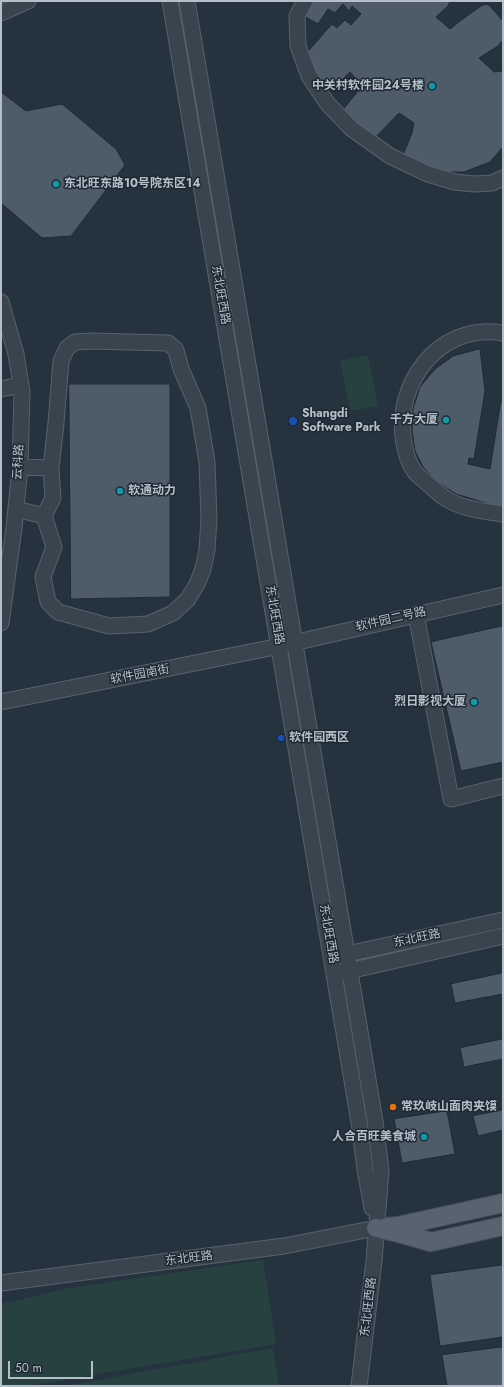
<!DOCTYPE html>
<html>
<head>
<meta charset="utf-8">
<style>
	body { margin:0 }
	#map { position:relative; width:504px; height:1387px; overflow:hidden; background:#25333f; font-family:Jost,sans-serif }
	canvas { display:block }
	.frame { position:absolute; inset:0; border:2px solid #b6bfc9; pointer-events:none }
	.scale { position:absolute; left:8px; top:1361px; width:85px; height:18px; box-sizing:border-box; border:2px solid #b6bfc9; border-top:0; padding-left:5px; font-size:12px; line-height:14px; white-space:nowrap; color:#b6bfc9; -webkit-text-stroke:3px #1e2934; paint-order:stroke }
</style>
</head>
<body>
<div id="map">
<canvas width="504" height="1387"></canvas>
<div class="frame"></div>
<div class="scale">50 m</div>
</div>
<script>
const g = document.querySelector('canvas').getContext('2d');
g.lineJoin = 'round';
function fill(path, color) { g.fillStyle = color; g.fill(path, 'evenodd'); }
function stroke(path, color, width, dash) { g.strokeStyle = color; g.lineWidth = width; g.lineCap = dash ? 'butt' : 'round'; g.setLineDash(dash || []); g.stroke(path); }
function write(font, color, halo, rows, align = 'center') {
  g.font = font + ' Jost,"Noto Sans SC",sans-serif'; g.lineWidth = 3; g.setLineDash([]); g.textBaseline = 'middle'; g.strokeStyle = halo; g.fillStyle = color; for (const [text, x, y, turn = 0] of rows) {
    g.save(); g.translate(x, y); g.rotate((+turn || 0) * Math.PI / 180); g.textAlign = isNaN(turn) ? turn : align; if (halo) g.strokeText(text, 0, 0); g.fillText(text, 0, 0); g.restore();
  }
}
fill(new Path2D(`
	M368 355 378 406 350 411 340 361Z
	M263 1260 276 1344 29 1386H1V1304L69 1288Z
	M273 1348 279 1386H64Z`), '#274040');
const building = new Path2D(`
	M298 1H450L448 6 436 17 450 29 460 21 481 6 486 4 490 6 503 21V40L498 46 479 58 494 72 503 71V147L490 162 464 172H435L400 163 412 133 414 123 399 113 373 140 342 111 362 86 350 72 343 79 319 88 297 64 332 24 337 28 345 20 351 25 361 14 352 6 349 11 343 4 335 13 328 9 318 24 304 16Z
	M1 92 26 111 62 104 116 149 125 165 71 236 42 238 1 203Z
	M480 349 485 391 474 459 469 458 468 464 490 469 500 406 503 394V506L492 505 456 494 436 481 423 467 415 451 412 431 413 409 420 387 435 369 453 356Z
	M69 384H170V597L71 599Z
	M503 626V762L461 771 431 642Z
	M503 973V994L455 1003 451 984Z
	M503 1039V1059L464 1067 460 1048Z
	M503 1110V1130L478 1136 473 1116Z
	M447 1111 455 1154 402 1163 394 1119Z
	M503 1265V1337L440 1346 430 1275Z
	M503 1347V1386H447L442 1355Z`);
fill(building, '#4e5c6a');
stroke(building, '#202b36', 1);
const minor = new Path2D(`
	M170 1 359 1122 365 1169 372 1208
	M187 1 375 1121 381 1170 374 1261 359 1386
	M305 1 297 16 298 46 309 76 327 103 352 129 390 156 428 174 455 182 474 184 492 183 503 178
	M1 13 28 1
	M1 302 16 354 22 392 20 467 14 528 1 623
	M503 333C439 322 393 384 404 443 406 453 408 463 415 472 418 476 424 480 428 484 434 489 439 494 445 498 461 509 484 511 503 514
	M92 341 168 343 176 350 181 369 198 408 207 462 209 519 207 550 203 569 197 584 188 599 173 613 148 624 109 626 58 612 48 602 43 577 54 547 44 516 53 498 51 468 56 423 61 361 67 348 75 342Z
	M1 389 21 385
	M20 467 51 468
	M16 509 44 516
	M416 614 451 799 503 786
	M1 702 280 646 503 595
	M338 956 503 920
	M340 973 503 936
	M1 1283 284 1246 376 1228`);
const major = new Path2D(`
	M386 1227 398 1226 503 1203
	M376 1228 399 1233 431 1242 503 1226`);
stroke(minor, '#57626c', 17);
stroke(major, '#46505b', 20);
stroke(minor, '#39444f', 15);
stroke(major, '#57646f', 18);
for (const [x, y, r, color] of [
	[432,86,4,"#0f9aa8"],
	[56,184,4,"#0f9aa8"],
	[446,420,4,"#0f9aa8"],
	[293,421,5,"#1a4fb4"],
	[120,491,4,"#0f9aa8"],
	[474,702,4,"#0f9aa8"],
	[281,738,4,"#1a4fb4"],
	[393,1107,4,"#e8710a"],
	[424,1137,4,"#0f9aa8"]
]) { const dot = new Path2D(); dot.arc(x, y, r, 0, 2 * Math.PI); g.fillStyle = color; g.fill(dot); stroke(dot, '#1e2934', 1.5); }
write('bold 12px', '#b6bfc9', '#1e2934', [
	["中关村软件园24号楼",424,86,"right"],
	["东北旺东路10号院东区14",64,184],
	["Shangdi",302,414],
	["Software Park",302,428],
	["千方大厦",438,420,"right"],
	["软通动力",128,491],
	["烈日影视大厦",466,702,"right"],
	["软件园西区",289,738],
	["常玖岐山面肉夹馍",401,1107],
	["人合百旺美食城",416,1137,"right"]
], 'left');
write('12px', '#b6bfc9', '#1e2934', [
	["东北旺西路",220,295,80],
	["云科路",19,462,-87],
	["东北旺西路",274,615,80],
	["软件园二号路",391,620,-13],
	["软件园南街",140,675,-11],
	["东北旺西路",328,934,80],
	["东北旺路",417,939,-12],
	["东北旺路",189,1259,-7],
	["东北旺西路",369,1307,-83]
]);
</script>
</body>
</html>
